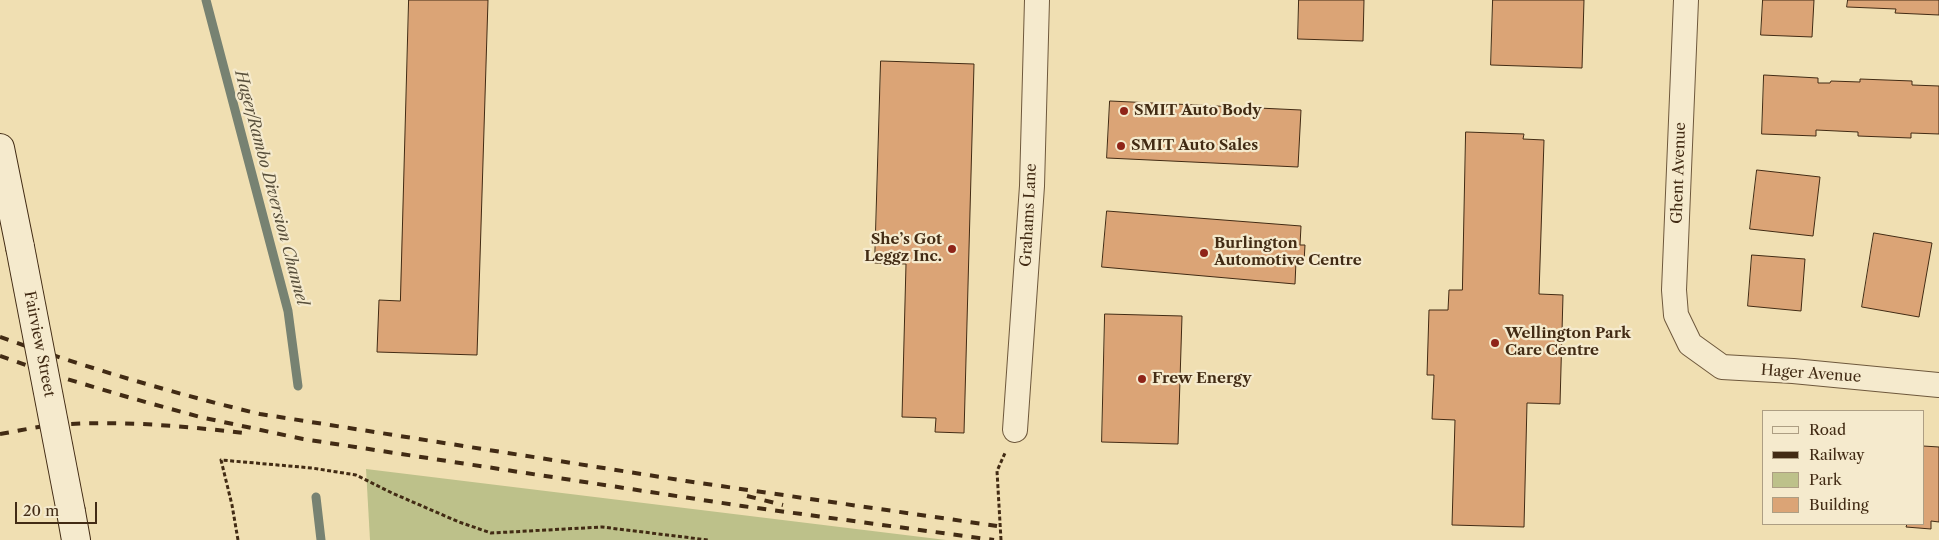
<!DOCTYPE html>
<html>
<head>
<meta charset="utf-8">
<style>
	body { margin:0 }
	#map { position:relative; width:1939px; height:540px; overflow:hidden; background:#f0dfb2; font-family:"Libre Caslon Text",serif }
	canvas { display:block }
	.legend { position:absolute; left:1762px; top:410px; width:162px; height:115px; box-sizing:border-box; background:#f5eacd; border:1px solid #ad9e83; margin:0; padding:6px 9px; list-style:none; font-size:15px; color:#422b14 }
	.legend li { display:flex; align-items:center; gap:10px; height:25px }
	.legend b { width:25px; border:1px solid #ad9e83 }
	.scale { position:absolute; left:15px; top:502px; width:82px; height:22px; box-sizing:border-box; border:2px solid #422b14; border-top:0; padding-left:6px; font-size:15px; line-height:18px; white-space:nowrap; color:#422b14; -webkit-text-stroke:4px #f5eacd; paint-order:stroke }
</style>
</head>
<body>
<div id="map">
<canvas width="1939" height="540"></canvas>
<ul class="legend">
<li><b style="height:6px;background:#f5eacd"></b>Road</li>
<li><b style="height:6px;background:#422b14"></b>Railway</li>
<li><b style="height:14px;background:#bdc18a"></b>Park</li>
<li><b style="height:14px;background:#dba476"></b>Building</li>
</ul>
<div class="scale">20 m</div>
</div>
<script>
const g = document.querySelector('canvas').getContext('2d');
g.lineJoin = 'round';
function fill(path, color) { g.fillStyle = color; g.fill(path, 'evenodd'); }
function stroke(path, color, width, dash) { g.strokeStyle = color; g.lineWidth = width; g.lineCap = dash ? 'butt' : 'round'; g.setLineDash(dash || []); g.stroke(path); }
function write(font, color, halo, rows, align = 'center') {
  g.font = font + ' "Libre Caslon Text",serif'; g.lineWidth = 4.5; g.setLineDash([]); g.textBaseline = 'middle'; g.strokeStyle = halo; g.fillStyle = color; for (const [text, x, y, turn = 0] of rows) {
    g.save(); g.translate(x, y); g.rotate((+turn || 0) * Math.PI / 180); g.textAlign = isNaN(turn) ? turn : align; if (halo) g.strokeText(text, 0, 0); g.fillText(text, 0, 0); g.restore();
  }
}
fill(new Path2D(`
	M366 469 946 540H370Z`), '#bdc18a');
stroke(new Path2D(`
	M206 0 288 311 298 386
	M316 497 321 540`), '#778272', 9);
const building = new Path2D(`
	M409 0H488L477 355 377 352 379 300 400 301Z
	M1299 0H1364L1363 41 1298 39Z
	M1493 0H1584L1582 68 1491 65Z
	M1763 0H1814L1812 37 1761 35Z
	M1848 0H1939V15L1895 13 1896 9 1847 7Z
	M881 61 974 64 964 433 935 432 936 418 902 417 906 264 875 263Z
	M1764 75 1818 78V83H1830L1831 81 1860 82V79L1912 81V85L1939 86V134L1911 133V138L1858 136V132L1816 130V136L1762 134Z
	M1110 101 1301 110 1298 167 1107 158Z
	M1466 132 1524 134 1523 139 1544 140 1539 294 1563 295 1560 404 1527 403 1524 527 1452 525 1455 420 1432 419 1434 375H1427L1429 310H1448L1449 290H1462Z
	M1757 170 1820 177 1813 236 1750 229Z
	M1107 211 1301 226 1300 245H1305L1304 262 1296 261 1295 284 1102 267Z
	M1874 233 1932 243 1919 317 1862 307Z
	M1752 255 1805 259 1801 311 1748 306Z
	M1105 314 1182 316 1178 444 1102 442Z
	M1923 446 1939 447V522L1931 521V529L1906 527 1907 524H1923Z`);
fill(building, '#dba476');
stroke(building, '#422b14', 1);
const minor = new Path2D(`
	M1686 0 1674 290 1676 315 1690 344 1722 367 1793 371 1939 385
	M1015 430 1032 186 1037 0`);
const secondary = new Path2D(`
	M0 148 20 247
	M71 512 76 540`);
stroke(minor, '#6e583c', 26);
stroke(secondary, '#422b14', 30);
stroke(new Path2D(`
	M238 540 232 505 221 460 312 468 356 475 392 493 459 522 491 533 602 527 708 540
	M1001 540 997 471 1005 453`), '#422b14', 3, [4, 2.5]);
stroke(minor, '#f5eacd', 24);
stroke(secondary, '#f5eacd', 28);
stroke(new Path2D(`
	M0 337C85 367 172 393 260 414L686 481 997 526
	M0 356 60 377 131 398 200 417 303 439 742 506 994 540
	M0 434C19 431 38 426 57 425 118 420 183 426 244 433
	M747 496 783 505`), '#422b14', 4, [9, 9]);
const secondaryBridge = new Path2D(`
	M20 247 71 512`);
stroke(secondaryBridge, '#422b14', 30, []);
stroke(secondaryBridge, '#f5eacd', 28);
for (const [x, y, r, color] of [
	[1124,111,5,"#8f2418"],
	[1121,146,5,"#8f2418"],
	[952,249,5,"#8f2418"],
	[1204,253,5,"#8f2418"],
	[1495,343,5,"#8f2418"],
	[1142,379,5,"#8f2418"]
]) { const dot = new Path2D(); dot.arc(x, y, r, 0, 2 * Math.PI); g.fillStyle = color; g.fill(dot); stroke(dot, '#f5eacd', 2); }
write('bold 15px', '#422b14', '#f5eacd', [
	["SMIT Auto Body",1134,111],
	["SMIT Auto Sales",1131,146],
	["She’s Got",942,240,"right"],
	["Leggz Inc.",942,257,"right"],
	["Burlington",1214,244],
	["Automotive Centre",1214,261],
	["Wellington Park",1505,334],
	["Care Centre",1505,351],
	["Frew Energy",1152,379]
], 'left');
write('15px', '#422b14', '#f5eacd', [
	["Ghent Avenue",1679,173,-88],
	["Grahams Lane",1029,215,-87],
	["Fairview Street",39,344,79],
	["Hager Avenue",1811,374,4]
]);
write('italic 16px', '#584f3b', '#f5eacd', [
	["Hager/Rambo Diversion Channel",271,188,75]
]);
</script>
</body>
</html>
